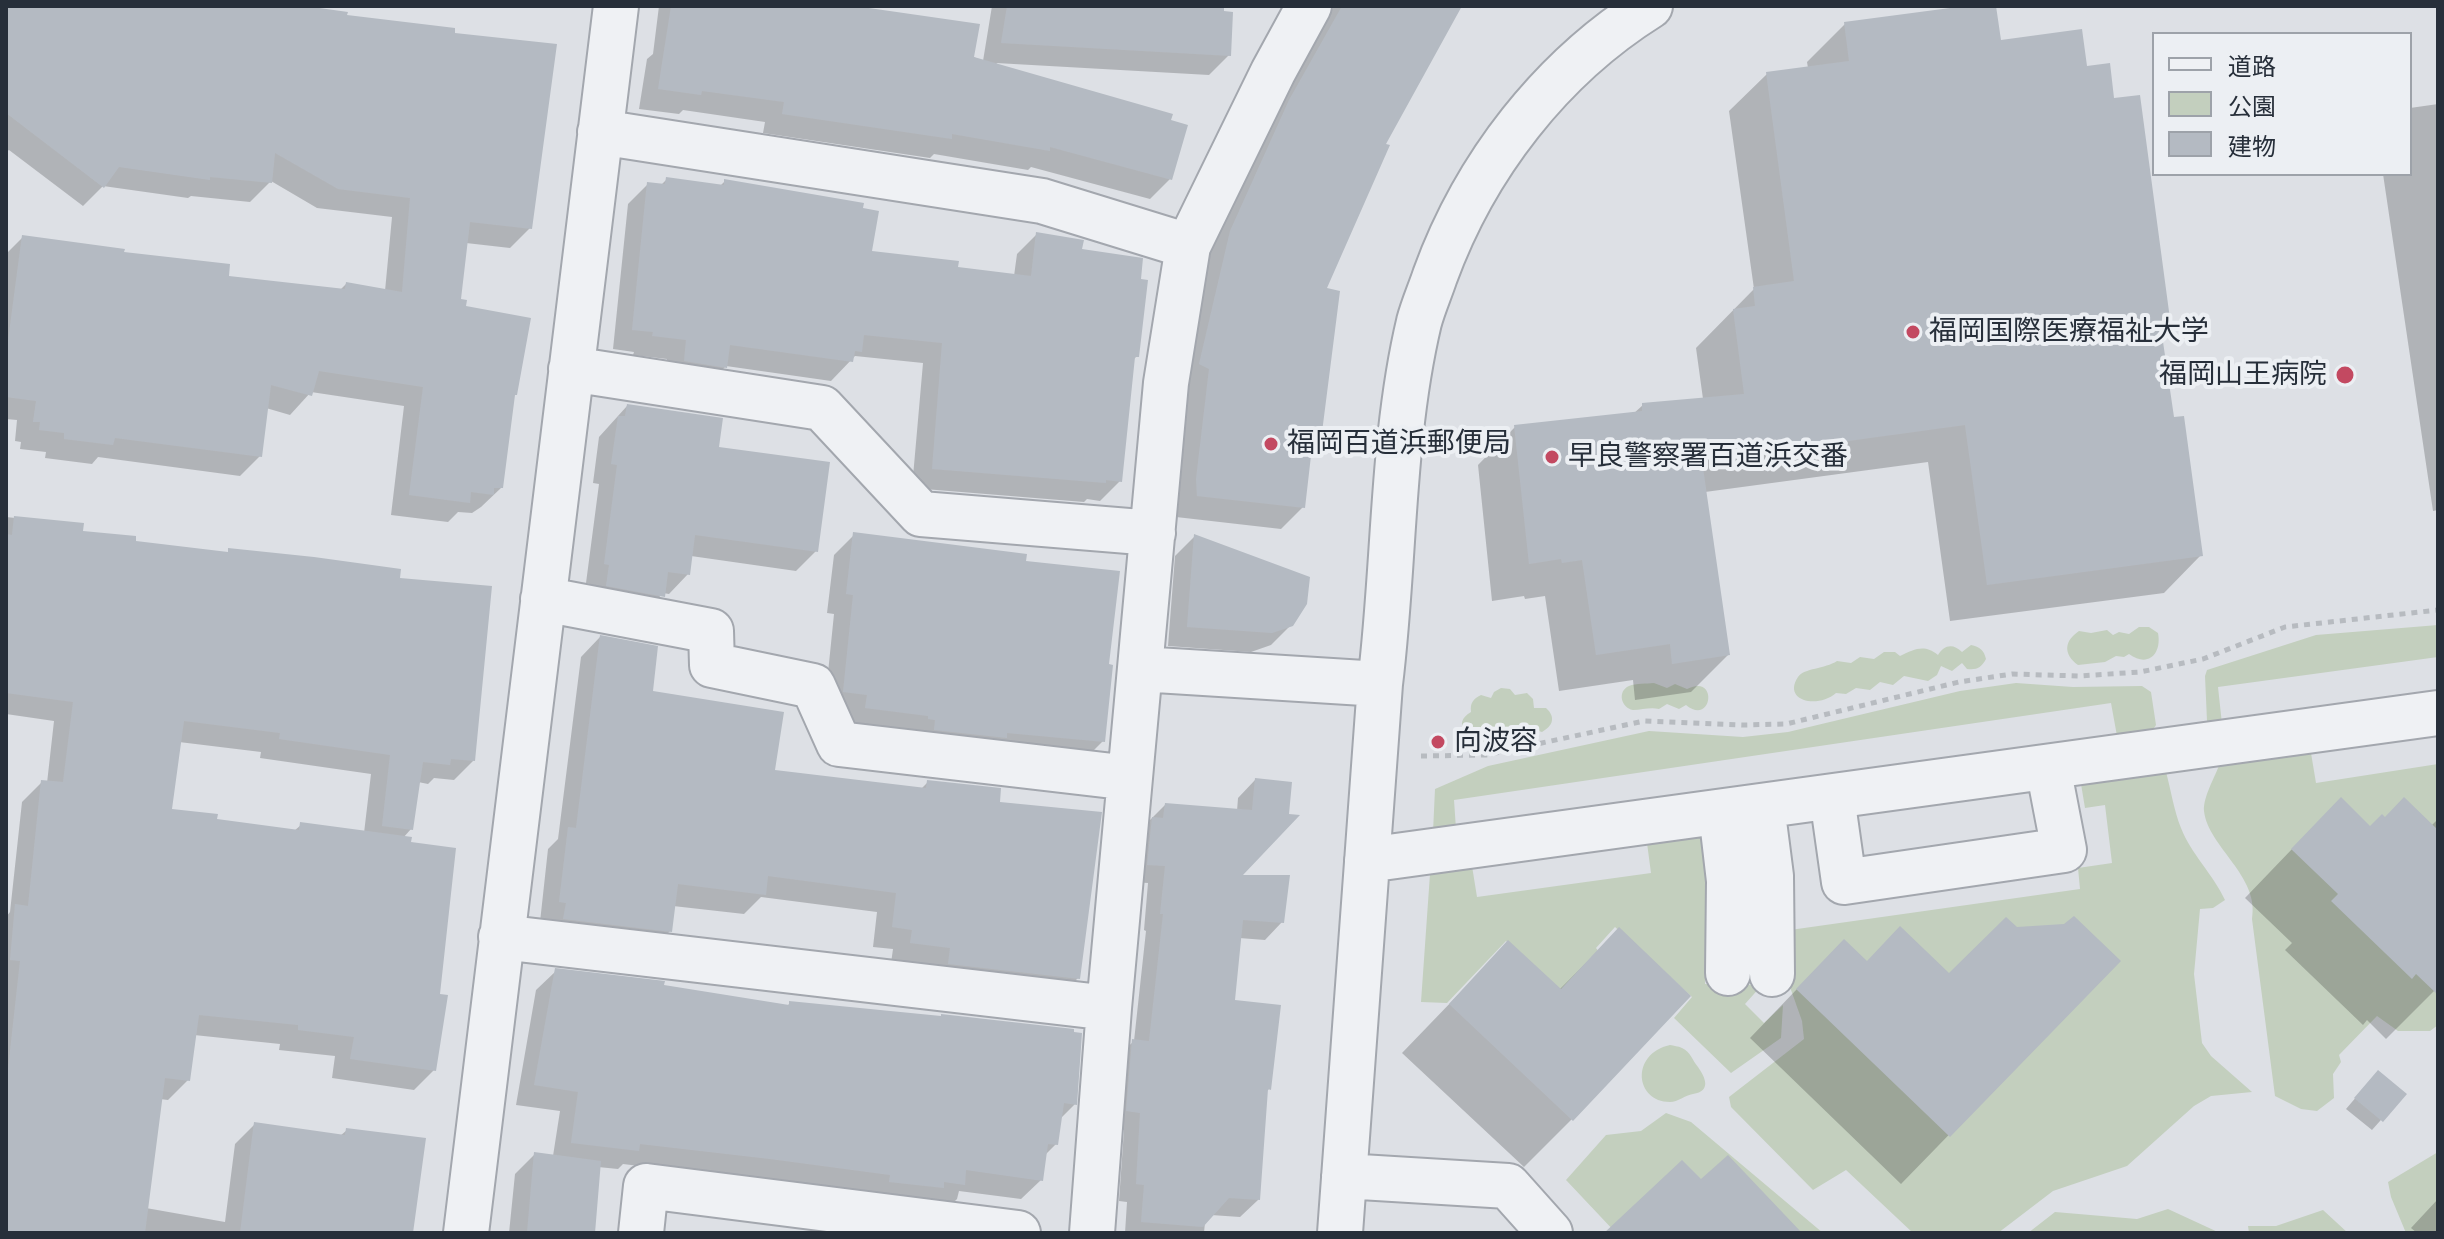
<!DOCTYPE html>
<html>
<head>
<meta charset="utf-8">
<style>
	body { margin:0 }
	#map { position:relative; width:2444px; height:1239px; overflow:hidden; background:#dde0e5; font-family:Mulish,"Noto Sans JP",sans-serif }
	canvas { display:block }
	.frame { position:absolute; inset:0; border:8px solid #272f3a; pointer-events:none }
	.legend { position:absolute; left:2152px; top:32px; width:260px; height:144px; box-sizing:border-box; background:#eceff3; border:2px solid #9da2a9; margin:0; padding:10px 14px; list-style:none; font-size:24px; color:#272f3a }
	.legend li { display:flex; align-items:center; gap:16px; height:40px }
	.legend b { width:40px; border:2px solid #9da2a9 }
</style>
</head>
<body>
<div id="map">
<canvas width="2444" height="1239"></canvas>
<div class="frame"></div>
<ul class="legend">
<li><b style="height:10px;background:#eff1f4"></b>道路</li>
<li><b style="height:22px;background:#c3cfbe"></b>公園</li>
<li><b style="height:22px;background:#b4bac2"></b>建物</li>
</ul>
</div>
<script>
const g = document.querySelector('canvas').getContext('2d');
g.lineJoin = 'round';
function fill(path, color) { g.fillStyle = color; g.fill(path, 'evenodd'); }
function stroke(path, color, width, dash) { g.strokeStyle = color; g.lineWidth = width; g.lineCap = dash ? 'butt' : 'round'; g.setLineDash(dash || []); g.stroke(path); }
function write(font, color, halo, rows, align = 'center') {
  g.font = font + ' Mulish,"Noto Sans JP",sans-serif'; g.lineWidth = 8; g.setLineDash([]); g.textBaseline = 'middle'; g.strokeStyle = halo; g.fillStyle = color; for (const [text, x, y, turn = 0] of rows) {
    g.save(); g.translate(x, y); g.rotate((+turn || 0) * Math.PI / 180); g.textAlign = isNaN(turn) ? turn : align; if (halo) g.strokeText(text, 0, 0); g.fillText(text, 0, 0); g.restore();
  }
}
fill(new Path2D(`
	M2438 625V657L2218 687 2222 724 2216 727 2207 721 2205 676 2207 670 2316 635Z
	M2139 627H2149L2158 633C2162 654 2148 668 2129 654L2124 657 2116 656 2105 662 2078 665C2063 654 2064 641 2079 631L2091 633 2107 630 2113 635 2119 632 2129 634Z
	M1971 645C1980 647 1984 650 1986 659 1981 668 1977 670 1967 669L1962 663 1952 671 1941 666 1937 675 1928 681 1904 676 1893 685 1880 682 1870 690 1856 688 1846 694 1836 693C1818 709 1782 701 1798 677 1804 668 1825 669 1837 661L1851 663 1860 657 1874 659 1884 652H1895L1900 656C1915 649 1924 644 1938 655 1944 645 1953 643 1962 652Z
	M1654 683 1667 688 1675 684 1687 689C1719 673 1712 727 1686 705L1679 709 1667 704 1659 709C1650 707 1642 710 1633 710 1621 708 1617 691 1629 686 1636 683 1646 684 1654 683Z
	M2016 683 2073 687 2142 686 2151 692 2156 725 2152 731 2117 736 2111 703 1454 800 1456 829 1433 832 1435 789 1488 766 1649 731 1743 737 1788 732 1960 691Z
	M1501 688 1510 689 1515 695 1527 693 1533 699 1534 708H1546C1556 717 1553 726 1542 732L1532 729 1522 737 1510 732 1503 736 1495 735 1486 742C1470 740 1450 724 1471 712 1470 703 1473 699 1481 695L1491 698 1494 692Z
	M2311 753 2316 783 2438 764V1025L2430 1031H2398L2377 1016 2339 1055 2341 1062 2333 1074 2334 1098 2317 1111 2301 1109 2275 1096 2252 919C2260 876 2208 847 2204 811 2203 797 2215 777 2220 763Z
	M2166 772C2171 790 2174 811 2181 828 2191 854 2213 874 2225 900L2213 908 2200 909 2194 974 2202 1043 2211 1056 2252 1092 2211 1096 2194 1106 2127 1166 2053 1191 1998 1233H1913L1846 1170 1813 1190 1731 1107 1729 1097 1804 1039 1802 1021 1785 973 1790 930 2080 889 2078 868 2112 863 2105 805 2085 808 2081 784Z
	M1701 837 1708 881 1705 984 1762 985 1745 1004 1764 1023 1783 1005 1781 1038 1731 1073 1674 1018 1692 997 1615 927 1596 948 1599 952 1561 992 1506 941 1447 1003 1421 1002 1430 874 1472 866 1477 897 1651 873 1647 843Z
	M1670 1045C1674 1046 1678 1046 1682 1048 1691 1052 1692 1060 1698 1067 1705 1077 1712 1091 1693 1094 1685 1095 1678 1102 1670 1102 1635 1102 1630 1054 1670 1045Z
	M1666 1113 1691 1122 1823 1233H1616L1566 1180 1606 1135 1641 1131Z
	M2438 1152V1233H2406L2391 1197 2388 1182Z
	M2168 1209 2220 1233H2028L2055 1212 2137 1219Z
	M2323 1210 2348 1233H2249L2248 1226H2276Z`), '#c3cfbe');
fill(new Path2D(`
	M6 6H290L530 228 510 248 466 243 459 301 512 397 501 488 481 507 472 513 458 512 448 522 391 515 404 406 311 392 290 415 266 408 260 456 240 476 98 457 92 464 45 458 46 452 20 449 21 442 15 441 17 420 6 419V254L23 237 122 254 227 278 340 290 346 284 385 291 392 217 317 208 271 181 250 202 191 196 188 198 103 186 83 206 9 150 6 152Z
	M659 6H860L859 9 983 61 992 6H1222L1229 55 1209 75 996 63 1170 179 1150 199 1031 167 1028 170 934 154 930 158 763 133 765 122 683 110 679 114 639 109 647 59 653 54Z
	M1334 6H1460L1383 144 1325 290 1319 447 1309 457 1303 507 1281 529 1176 517 1188 391 1178 387 1209 254 1259 143Z
	M1980 6H1994L1999 42 2085 68 2113 101 2170 333 2161 342 2172 419 2201 555 2164 593 1950 621 1928 462 1705 492 1728 655 1691 692 1635 700 1633 680 1559 691 1545 596 1525 599 1524 596 1492 601 1478 465 1515 427 1633 414 1643 405 1703 399 1696 348 1754 289 1729 111 1767 74 1808 68 1807 62 1845 24Z
	M2438 104V510L2433 511 2383 174H2410V108Z
	M667 179 720 186 725 181 870 253 956 269 1014 276 1017 254 1037 234 1080 250 1137 356 1133 360 1120 481 1100 501 1087 499 1084 502 912 488 923 363 855 356 831 381 726 366 705 387 665 381 667 359 633 355 634 352 613 349 628 204 648 184 660 186Z
	M627 406 816 551 796 571 691 556 688 574 669 594 663 593 643 615 587 605 590 584 586 583 599 484 593 483 599 437Z
	M6 517 82 525 81 532 133 543 226 554 229 551 398 580 474 760 454 780 434 778 428 784 418 782 411 829 403 838 438 995 434 1070 414 1090 332 1078 335 1056 279 1050 280 1044 194 1035 188 1080 168 1100 160 1099 146 1208 225 1222 235 1144 255 1124 340 1136 347 1130 405 1233H6V917L10 912 22 802 42 782 47 783 54 721 6 714ZM179 742 261 752 260 758 371 774 364 833 301 825 294 831 215 821 170 810Z
	M854 535 1024 563 1107 666 1103 741 1083 761 847 727 824 712 834 614 827 613 834 555Z
	M1195 536 1291 625 1271 645 1251 652 1168 646 1175 556Z
	M600 637 651 693 773 772 920 790 928 782 997 803 1078 978 1058 998 891 963 893 949 873 947 877 912 761 897 744 914 673 906 670 931 650 951 540 922 548 849 558 839 581 657Z
	M1255 780 1290 784 1238 877 1282 922 1265 940 1239 938 1232 1002 1269 1089 1266 1092 1258 1200 1240 1217 1211 1215 1205 1222 1204 1233H1125L1127 1202 1119 1201 1124 1130 1110 1128 1115 1059 1134 1041 1146 931 1144 930 1148 883 1131 882 1148 822 1165 805 1237 811 1238 798Z
	M2438 819V987L2386 1039 2367 1020 2363 1025 2285 950 2292 943 2245 898 2293 848 2370 829 2431 826Z
	M1619 930 1572 1119 1524 1167 1402 1053 1508 943 1559 990Z
	M2118 961 1901 1184 1750 1038 1797 989 1867 963 1949 975Z
	M556 971 787 1006 790 1003 1075 1104 1060 1119 1056 1144 1044 1156 1041 1180 1021 1199 959 1191 957 1199 937 1219 871 1195 623 1164 618 1169 598 1167 593 1233H509L515 1174 535 1154 553 1156 560 1111 516 1105 536 990Z
	M2369 1082 2404 1094 2372 1130 2346 1109Z
	M2438 1199V1233H2417L2411 1228Z`), '#0003');
fill(new Path2D(`
	M6 6H305L348 12 347 15 455 28V33L557 44 532 229 470 222 461 299 467 300 466 306 531 318 517 395H515L503 488H494V495L471 492 470 503 409 495 423 387 319 371 312 396 271 385 262 457 115 438 113 445 64 439V433L39 430 40 422H33L36 401 6 397V356L22 235 125 249 124 252 230 264 229 276 345 289 346 282 402 292 410 198 338 189 275 153 272 183 210 177V180L119 167 104 188 6 113Z
	M671 6H855L980 24 974 57 1173 114 1171 120 1188 125 1172 180 1050 147V151L952 134V139L782 114 784 102 702 91 701 95 658 89Z
	M1007 6H1224V11L1233 12 1231 56 1001 43Z
	M1342 6H1462L1386 144 1390 145 1327 288 1340 291 1320 448 1312 447 1305 508 1197 496 1196 479 1209 369 1199 364 1230 231 1289 100Z
	M1965 6H1996L2001 40 2082 29 2087 66 2110 63 2114 98 2140 95 2172 334 2162 335 2174 417 2184 416 2203 556 1987 585 1965 425 1702 461 1730 655 1672 664 1670 644 1596 655 1582 560 1562 563 1561 559 1529 564 1514 425 1642 411V403L1744 394 1733 309 1755 306 1753 287 1794 281 1766 72 1849 61 1844 22Z
	M666 177 724 185V179L864 203 863 208 879 211 872 251 959 261 958 267 1031 276 1036 232 1084 240 1082 249 1143 258 1141 279 1148 280 1139 357H1135L1122 482 1106 480V483L932 469 942 343 864 335 862 352 855 351 853 362 730 345 727 368 684 361 686 340 652 336 653 332 632 330 647 182 665 184Z
	M627 404 723 418 719 447 830 462 818 552 695 535 690 575 668 572 665 597 606 586 609 565 604 564 617 465 611 464 618 416H625Z
	M14 516 84 523 83 531 136 536V541L228 552V548L314 557 401 569 400 578 492 586 475 761 451 759 450 765 423 762 413 830 382 826 390 755 279 739 280 733 184 721 172 809 218 814 217 819 299 830 300 822 412 837 411 842 456 848 440 994 448 995 436 1071 350 1059 354 1037 298 1030V1025L199 1015 190 1081 165 1078 145 1233H6V1087L20 961 10 960 15 904 28 906 41 780 63 782 73 702 6 693V534L12 535Z
	M853 532 1027 554 1026 561 1120 571 1109 664 1113 665 1105 742 1007 733V738L934 730 935 720 928 719V716L865 708 867 695 843 692 853 595 846 594Z
	M1194 534 1310 577 1307 604 1293 626 1272 633 1187 627Z
	M600 635 658 646 653 691 784 712 775 770 926 788 927 780 1001 788 1000 802 1102 812 1080 979 948 964 950 948 910 943 912 930 892 927 896 893 768 876 766 895 678 884 672 932 563 919 566 903 559 902 568 827 576 828Z
	M1255 778 1292 782 1289 814 1300 815 1243 875H1290L1284 923 1243 920 1235 1000 1281 1005 1271 1090 1268 1089 1260 1200 1229 1198 1203 1227 1141 1222 1144 1185 1136 1184 1140 1113 1126 1111 1132 1039 1149 1041 1163 914H1160L1165 866 1147 865 1152 817 1163 818 1165 803 1252 810Z
	M2341 797 2370 826 2382 814 2385 817 2404 797 2438 830V995L2416 974 2412 979 2331 901 2338 894 2291 849Z
	M2074 916 2121 961 1950 1137 1796 989 1844 939 1867 961 1900 926 1949 973 2006 917 2017 927 2064 924Z
	M1619 927 1691 996 1573 1121 1449 1004 1508 940 1561 989Z
	M555 968 665 981 664 985 789 1005V1001L941 1016V1014L1074 1029V1032L1082 1033 1077 1105 1064 1103 1058 1145 1048 1144 1043 1181 966 1170 965 1185 944 1182V1188L889 1182 890 1175 770 1159 640 1144 639 1151 571 1143 578 1092 534 1085Z
	M2378 1070 2407 1094 2383 1122 2354 1098Z
	M254 1122 345 1135 346 1128 426 1138 413 1233H240Z
	M534 1152 601 1161 595 1233H527Z
	M1728 1155 1802 1233H1604L1682 1160 1701 1179Z`), '#b4bac2');
const minor = new Path2D(`
	M600 132 1042 201 1188 246
	M571 369 822 408 921 514 1153 533
	M543 599 711 631 712 665 813 686 839 744 1130 778
	M1140 669 1380 684
	M1832 797 1844 882 2064 850 2048 767
	M1762 806 1771 876 1772 974
	M1721 812 1729 881 1728 973
	M1367 860 2438 713
	M501 937 1109 1008
	M1344 1176 1508 1186 1550 1233
	M466 1233 616 6
	M641 1233 646 1186 1018 1233
	M1092 1233 1109 1008 1166 383 1188 246 1273 72 1309 6
	M1340 1233 1380 684C1395 564 1391 440 1419 322 1423 307 1430 291 1435 276 1475 166 1551 68 1650 6`);
stroke(minor, '#a3a7ae', 48);
stroke(new Path2D(`
	M1421 756 1486 755 1644 721 1743 725 1786 724 1959 682 2012 674 2079 676 2140 672 2203 659 2285 627 2438 610`), '#b7bbc0', 5, [6, 6]);
stroke(minor, '#eff1f4', 44);
for (const [x, y, r, color] of [
	[1913,332,8,"#c34961"],
	[2345,375,10,"#c34961"],
	[1271,444,8,"#c34961"],
	[1552,457,8,"#c34961"],
	[1438,742,8,"#c34961"]
]) { const dot = new Path2D(); dot.arc(x, y, r, 0, 2 * Math.PI); g.fillStyle = color; g.fill(dot); stroke(dot, '#eceff3', 3); }
write('28px', '#272f3a', '#eceff3', [
	["福岡国際医療福祉大学",1929,332],
	["福岡山王病院",2327,375,"right"],
	["福岡百道浜郵便局",1287,444],
	["早良警察署百道浜交番",1568,457],
	["向波容",1454,742]
], 'left');
</script>
</body>
</html>
